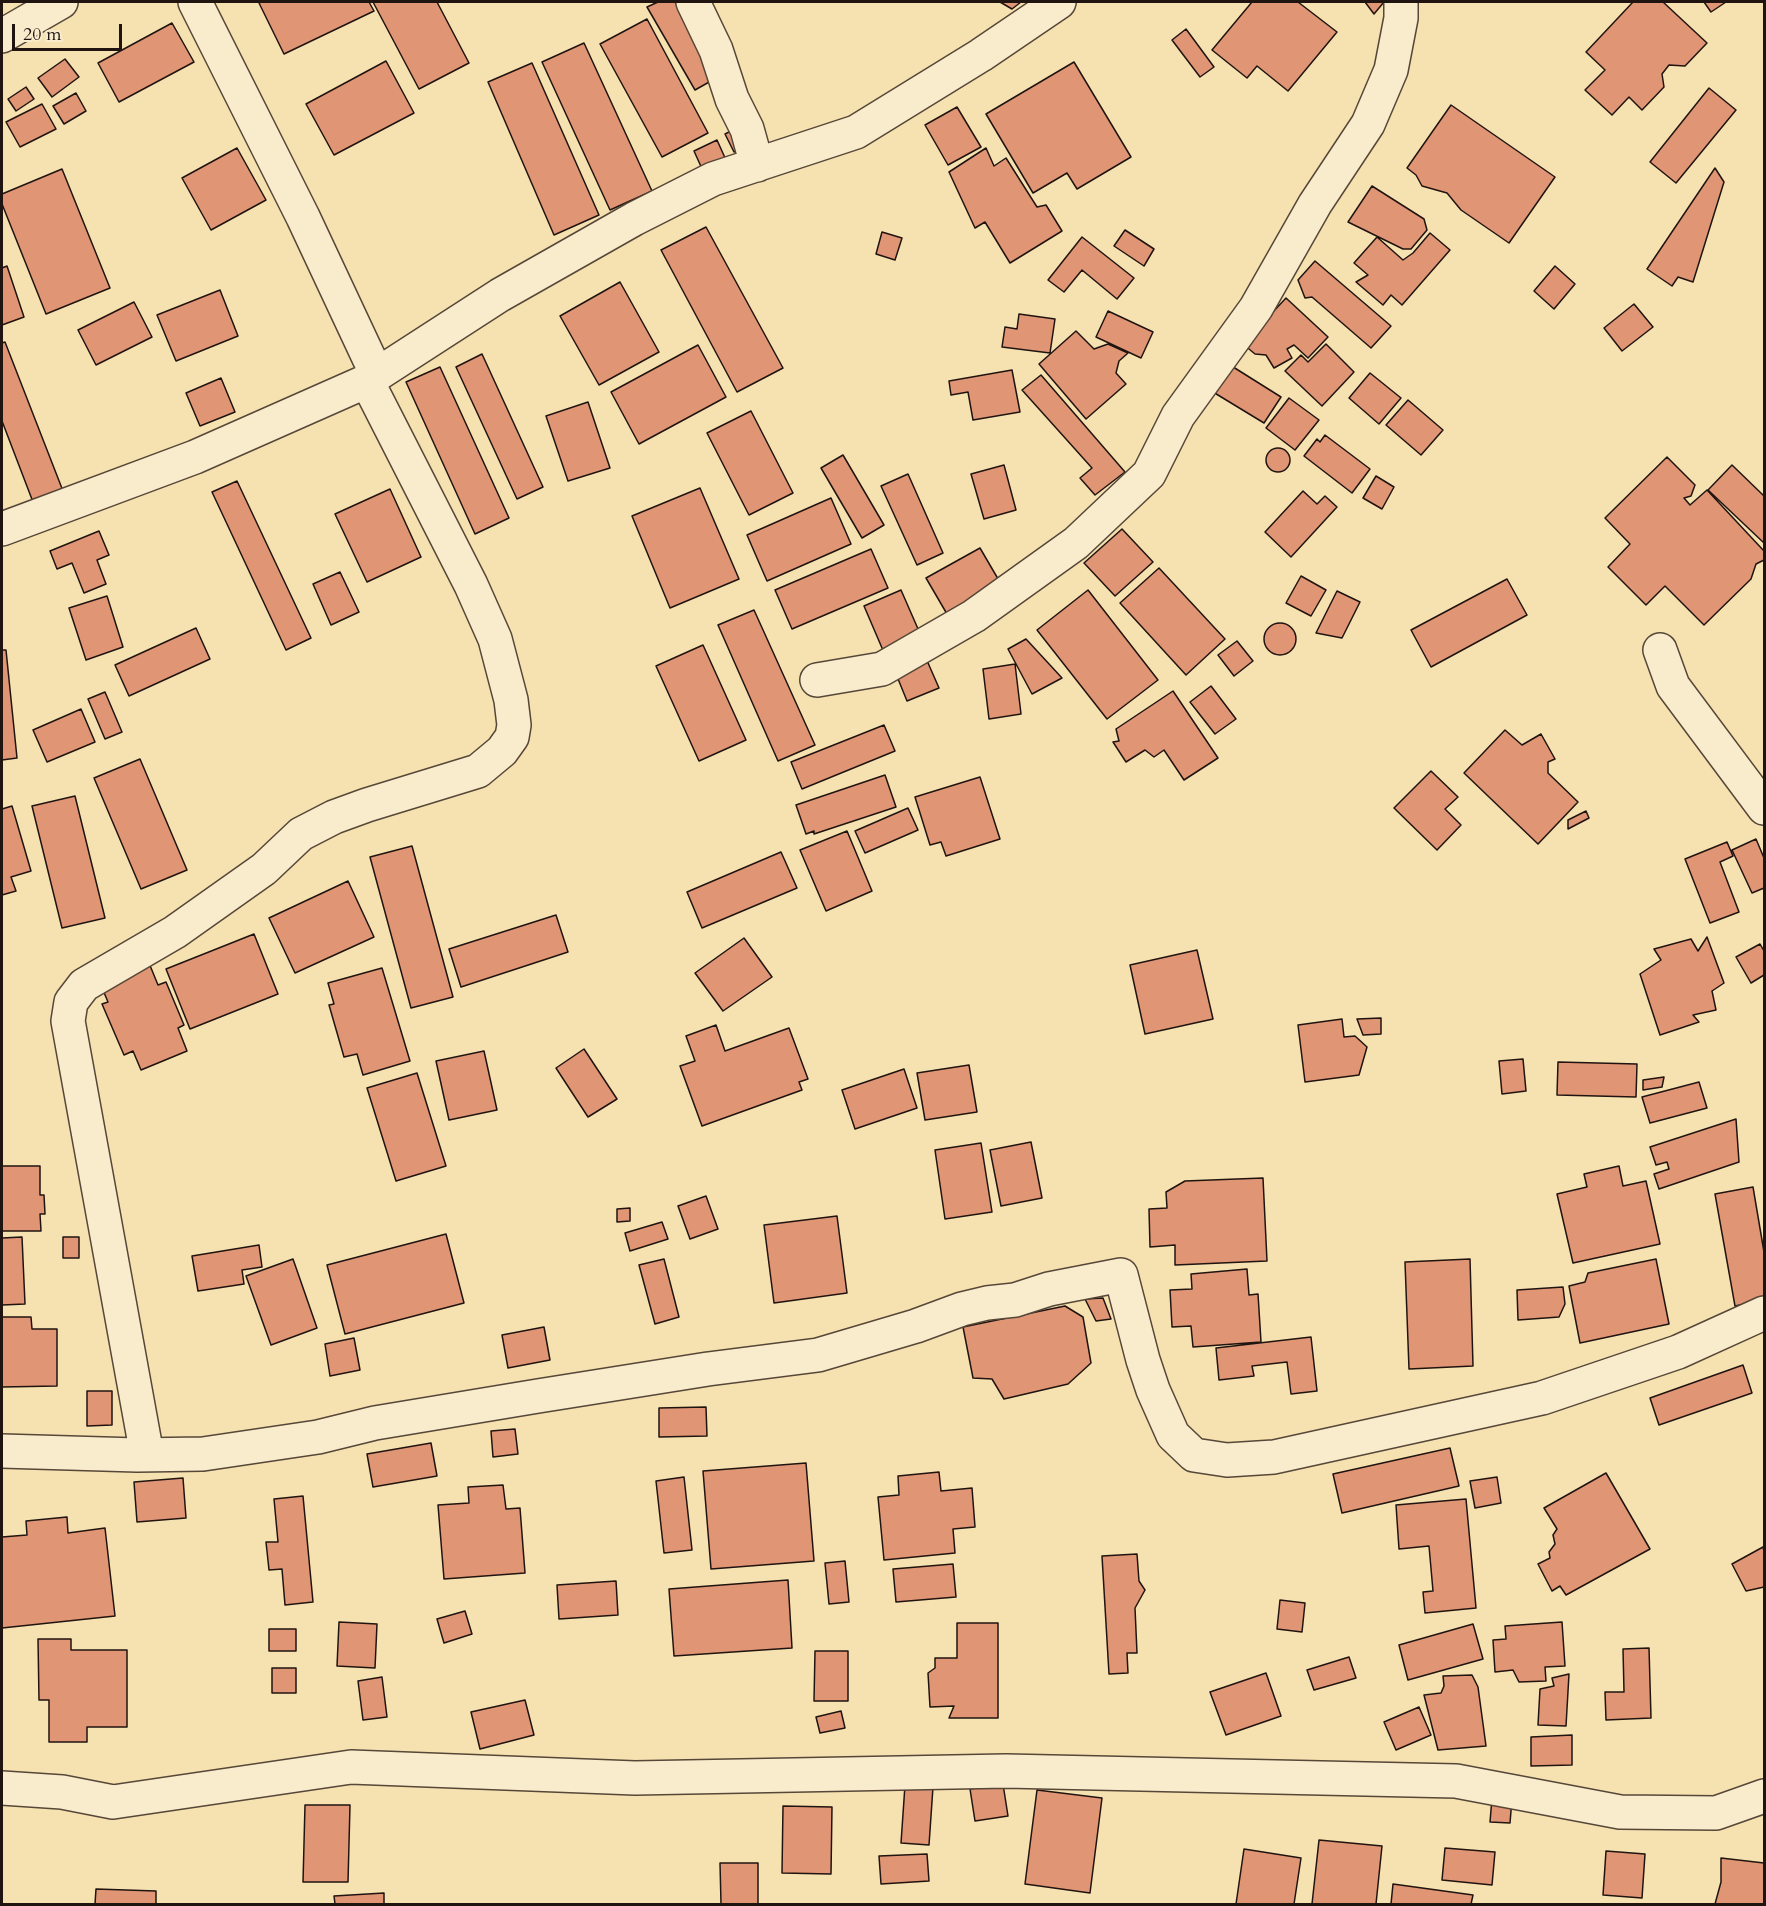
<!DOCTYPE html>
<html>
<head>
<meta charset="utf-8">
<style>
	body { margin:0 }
	#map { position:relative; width:1766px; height:1906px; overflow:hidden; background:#f6e1b0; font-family:Cardo,serif }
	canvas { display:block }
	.frame { position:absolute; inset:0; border:3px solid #201410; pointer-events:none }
	.scale { position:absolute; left:12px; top:24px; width:110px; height:27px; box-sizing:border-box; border:3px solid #201410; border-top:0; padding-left:8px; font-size:18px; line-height:21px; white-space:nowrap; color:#201410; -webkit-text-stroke:4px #f9eccc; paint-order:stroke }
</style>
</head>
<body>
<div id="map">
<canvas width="1766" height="1906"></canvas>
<div class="frame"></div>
<div class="scale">20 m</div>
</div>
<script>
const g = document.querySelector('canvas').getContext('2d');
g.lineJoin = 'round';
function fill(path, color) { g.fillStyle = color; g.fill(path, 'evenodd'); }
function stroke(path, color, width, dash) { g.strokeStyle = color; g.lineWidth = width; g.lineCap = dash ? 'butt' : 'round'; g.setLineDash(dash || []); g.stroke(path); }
const building = new Path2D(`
	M261 2H369L374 11 284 54 259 3Z
	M373 2H437L469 63 419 89Z
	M658 2H675L718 77 695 90 647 7Z
	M1000 2H1021L1012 9Z
	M1252 2H1298L1337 32 1288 91 1257 66 1247 78 1212 50Z
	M1365 2H1384L1374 14Z
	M1633 2H1663L1707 43 1685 66 1669 65 1662 74 1664 87 1642 110 1629 97 1612 115 1585 90 1605 70 1586 52Z
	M1704 2H1726L1711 12Z
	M647 19 708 133 662 157 600 44Z
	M172 23 194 62 119 102 98 63Z
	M1186 29 1214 67 1200 77 1172 40Z
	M584 43 652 191 610 210 542 62Z
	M65 59 79 77 52 97 38 78Z
	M386 61 414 113 334 155 306 104Z
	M1074 62 1131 157 1077 189 1067 173 1033 193 986 114Z
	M532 63 599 215 554 235 488 82Z
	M26 87 34 99 16 111 8 99Z
	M1709 88 1736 110 1676 183 1650 162Z
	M76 93 86 111 64 124 53 106Z
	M42 104 56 129 20 147 6 122Z
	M1451 105 1555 177 1509 243 1461 210 1447 193 1422 186 1416 175 1407 168Z
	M957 107 981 147 948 165 925 125Z
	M737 128 746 146 734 152 725 134Z
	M717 140 726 160 703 171 694 151Z
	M237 148 266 200 211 230 182 178Z
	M986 148 994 166 1006 158 1037 207 1046 205 1062 231 1010 263 985 222 975 228 949 172Z
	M1715 168 1724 182 1693 282 1678 277 1672 286 1647 269Z
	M62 169 110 288 46 314 2 204V194Z
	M1372 186 1424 219 1427 230 1411 249H1403L1348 222Z
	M706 227 783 368 737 392 661 250Z
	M1125 230 1154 249 1144 266 1114 246Z
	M882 232 902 238 895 260 876 254Z
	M1430 233 1450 250 1402 305 1391 295 1383 305 1356 282 1368 275 1354 263 1377 237 1403 260 1413 253Z
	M1082 237 1134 278 1117 299 1082 270 1064 292 1048 280Z
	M1315 261 1391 326 1371 348 1312 297 1305 298 1298 280Z
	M7 266 24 317 2 325V268Z
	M1555 266 1575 284 1554 309 1534 291Z
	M620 282 659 352 599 385 560 316Z
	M220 290 238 336 176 361 157 315Z
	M1286 298 1328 337 1308 358 1294 345 1287 349 1292 358 1274 368 1266 355 1255 354 1243 344Z
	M134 302 152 337 96 365 78 330Z
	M1634 304 1653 327 1622 351 1604 328Z
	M1108 311 1153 332 1141 358 1096 337Z
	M1019 314 1055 319 1050 353 1002 347 1005 327 1017 329Z
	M1076 331 1094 349 1108 344 1128 353 1119 361 1116 373 1126 384 1086 419 1039 364Z
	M5 342 63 491 33 502 2 421V343Z
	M1326 344 1354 372 1322 406 1285 371 1301 355 1308 362Z
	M698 345 726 397 639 444 611 392Z
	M482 354 543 487 517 499 456 367Z
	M1230 365 1281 397 1264 423 1213 392Z
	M440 367 509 518 475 534 406 382Z
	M1012 370 1020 412 973 420 968 392 951 395 949 381Z
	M1370 373 1401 398 1379 424 1349 398Z
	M1041 375 1125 472 1095 495 1080 478 1092 468 1022 390Z
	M221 378 235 412 200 426 186 393Z
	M1289 398 1319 420 1295 450 1266 428Z
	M1408 400 1443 430 1421 455 1386 425Z
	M588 402 610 468 568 481 546 416Z
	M751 411 793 493 749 515 707 433Z
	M1325 435 1370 469 1352 493 1304 456 1317 439 1320 442Z
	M1266 460a12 12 0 1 1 24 0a12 12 0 1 1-24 0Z
	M843 455 884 525 862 538 821 468Z
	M1667 457 1695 485 1691 496 1684 498 1690 505 1707 490 1764 551V560L1756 564 1751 579 1704 625 1665 586 1646 605 1608 567 1630 544 1605 518Z
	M1004 465 1016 510 984 519 971 474Z
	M1732 465 1764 496V543L1708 490Z
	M908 474 943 553 917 565 881 486Z
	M1376 476 1394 487 1382 509 1363 498Z
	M237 481 311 638 286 650 212 492Z
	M700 488 739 579 670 608 632 516Z
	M390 489 421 557 367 582 335 514Z
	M1303 491 1317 504 1325 496 1337 507 1291 557 1265 532Z
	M831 498 851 544 767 581 747 535Z
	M1122 529 1153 562 1115 596 1084 563Z
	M99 531 109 555 97 560 106 584 84 593 72 563 57 569 50 551Z
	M980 548 1001 584 947 614 926 578Z
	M871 549 888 588 792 629 775 590Z
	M1159 568 1225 639 1186 675 1120 603Z
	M340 572 359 612 331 625 313 584Z
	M1301 576 1326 590 1311 616 1286 603Z
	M1507 579 1527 615 1431 667 1411 630Z
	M901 590 922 638 885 655 864 606Z
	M1088 590 1158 680 1107 719 1037 630Z
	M1337 591 1360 602 1342 638 1316 633Z
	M107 596 123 647 86 660 69 608Z
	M754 610 815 745 778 761 718 625Z
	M1264 639a16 16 0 1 1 32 0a16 16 0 1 1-32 0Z
	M196 628 210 659 129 696 115 665Z
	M1026 639 1062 678 1032 694 1008 649Z
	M1237 641 1253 661 1234 676 1218 655Z
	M703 645 746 740 699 761 656 666Z
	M2 650H6L17 758 2 760Z
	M925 656 939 688 907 701 894 669Z
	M1015 664 1021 714 989 719 983 669Z
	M1211 686 1236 719 1215 734 1190 702Z
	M1173 691 1218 758 1184 780 1164 750 1154 757 1145 750 1126 762 1113 742 1119 741 1116 729Z
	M105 692 122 732 105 739 88 699Z
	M81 709 95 742 47 762 33 730Z
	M884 725 895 751 802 789 791 762Z
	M1505 730 1522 745 1541 734 1555 759 1548 762V773L1578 802 1538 844 1464 773Z
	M140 759 187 870 141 889 94 778Z
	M1431 771 1458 797 1445 809 1461 825 1437 850 1394 808Z
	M885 775 896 807 814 834V831L806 834 796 805Z
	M980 777 1000 839 946 856 941 842 930 845 915 797Z
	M75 796 105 918 62 928 32 806Z
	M12 806 31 871 11 877 16 891 2 895V809Z
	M908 808 918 830 865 853 855 831Z
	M1586 811 1589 818 1568 829V820Z
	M847 831 872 891 826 911 800 850Z
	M1756 839 1764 858V888L1752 893 1732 850Z
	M1727 842 1733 856 1720 862 1739 912 1710 923 1685 859Z
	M412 846 453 997 411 1008 370 857Z
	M781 852 797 888 702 928 687 892Z
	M348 881 374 937 295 973 269 918Z
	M556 915 568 952 461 987 449 949Z
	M254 934 278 994 190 1029 166 969Z
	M1707 937 1724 983 1712 991 1716 1010 1693 1015 1699 1022 1660 1035 1640 974 1661 960 1654 949 1691 939 1698 951Z
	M744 938 772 977 723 1011 695 973Z
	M1760 944 1764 951V975L1751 983 1736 957Z
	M1197 950 1213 1019 1145 1034 1130 965Z
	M149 963 158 985 166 982 184 1025 178 1028 187 1051 141 1070 133 1051 124 1055 102 1004 108 1002 100 983Z
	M382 968 410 1061 363 1075 357 1054 344 1057 329 1005 334 1004 328 983Z
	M1381 1018V1034L1363 1035 1357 1019Z
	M1342 1019 1344 1037 1355 1036 1367 1047 1359 1075 1305 1082 1298 1025Z
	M716 1025 725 1051 789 1028 808 1079 799 1082 802 1090 702 1126 680 1066 695 1061 686 1036Z
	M584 1049 617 1099 588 1117 556 1068Z
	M484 1051 497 1110 449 1120 436 1061Z
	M1523 1059 1526 1091 1502 1094 1499 1061Z
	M1558 1062 1637 1064 1636 1097 1557 1095Z
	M969 1065 977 1112 925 1120 917 1073Z
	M904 1069 917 1108 855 1129 842 1090Z
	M417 1073 446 1166 396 1181 367 1088Z
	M1664 1077 1662 1087 1643 1090V1080Z
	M1699 1082 1707 1108 1650 1123 1642 1097Z
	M1736 1119 1739 1162 1659 1189 1654 1174 1669 1169 1667 1162 1656 1165 1650 1147Z
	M1031 1142 1042 1198 1001 1206 990 1150Z
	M981 1143 992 1212 945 1219 935 1150Z
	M2 1166H40V1195H44L45 1214H40L41 1231H2Z
	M1619 1166 1623 1186 1646 1181 1660 1244 1573 1263 1557 1194 1587 1187 1584 1174Z
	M1263 1178 1267 1261 1175 1265V1245L1150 1247 1149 1209 1167 1208 1166 1192 1185 1181Z
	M1753 1187 1764 1252V1300L1735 1306 1715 1194Z
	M706 1196 718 1229 690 1239 678 1206Z
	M630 1208V1221L617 1222V1209Z
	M837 1216 847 1293 774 1303 764 1225Z
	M662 1222 668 1239 630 1251 625 1233Z
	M446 1234 464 1303 345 1334 327 1265Z
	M22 1237 25 1304 2 1305V1238Z
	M63 1237H79V1258H63Z
	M259 1245 262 1267 242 1270 244 1284 198 1291 192 1256Z
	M293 1259 317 1328 271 1345 246 1276Z
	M664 1259 679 1317 655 1324 639 1265Z
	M1470 1259 1473 1366 1409 1369 1405 1262Z
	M1656 1259 1669 1324 1580 1343 1569 1286 1585 1282 1588 1273Z
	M1247 1269 1249 1295 1258 1294 1261 1342 1193 1347 1191 1326 1172 1327 1170 1290 1192 1289 1191 1274Z
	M1563 1287 1565 1304 1559 1317 1518 1320 1517 1290Z
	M1103 1298 1111 1319 1096 1321 1085 1299Z
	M1065 1306 1083 1317 1091 1363 1068 1384 1004 1399 992 1379 973 1378 963 1327Z
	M2 1317H31L32 1329H57V1386L2 1387Z
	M544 1327 550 1360 508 1368 502 1335Z
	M1311 1337 1317 1391 1291 1394 1287 1362 1252 1366 1254 1376 1219 1380 1216 1348Z
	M354 1338 360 1370 330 1376 325 1344Z
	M1743 1365 1752 1393 1659 1425 1650 1398Z
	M87 1391H112V1425L87 1426Z
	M706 1407 707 1436 659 1437V1408Z
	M515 1429 518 1454 493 1457 491 1431Z
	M431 1443 437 1476 373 1487 367 1454Z
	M1450 1448 1459 1486 1342 1513 1333 1474Z
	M806 1463 814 1561 711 1569 703 1471Z
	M939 1472 941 1491 972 1488 975 1527 953 1529 955 1553 884 1560 878 1497 899 1495 898 1476Z
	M1606 1473 1650 1549 1566 1595 1560 1586 1552 1591 1538 1564 1550 1558 1549 1552 1555 1544 1553 1535 1557 1529 1544 1508Z
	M684 1477 692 1550 664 1553 656 1481Z
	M1497 1477 1501 1503 1475 1508 1470 1481Z
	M183 1478 186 1518 137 1522 134 1482Z
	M503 1485 506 1509 520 1508 525 1573 444 1579 438 1505 469 1503 468 1487Z
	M303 1496 313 1602 285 1605 282 1569 269 1570 266 1542H278L274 1499Z
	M1466 1499 1476 1608 1425 1613 1423 1592 1433 1591 1429 1546 1399 1549 1396 1505Z
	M67 1517 68 1533 105 1528 115 1616 2 1628V1537L27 1535 26 1521Z
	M1763 1547 1764 1551V1587L1746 1591 1732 1564Z
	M1137 1554 1139 1581 1145 1590 1135 1608 1137 1653H1127L1128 1673 1109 1674 1102 1556Z
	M845 1561 849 1602 829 1604 825 1563Z
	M953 1564 956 1597 896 1602 893 1569Z
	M788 1580 792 1648 674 1656 669 1589Z
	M616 1581 618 1615 559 1619 557 1585Z
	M1280 1600 1305 1603 1302 1632 1277 1629Z
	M465 1611 472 1634 444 1643 437 1619Z
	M339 1622 377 1624 375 1668 337 1666Z
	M1562 1622 1565 1666 1545 1667 1546 1681 1519 1682 1513 1670 1495 1672 1493 1640 1506 1639 1505 1626Z
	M957 1623H998V1718H949L954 1706 930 1707 928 1673 935 1668V1658H957Z
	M1473 1624 1483 1659 1408 1680 1399 1645Z
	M269 1629H296V1651H269Z
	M38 1639H71V1650H127V1727H87V1742H49V1700H39Z
	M1649 1648 1651 1718 1606 1720 1605 1692H1624L1623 1649Z
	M815 1651H848V1701H814Z
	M1349 1657 1356 1678 1314 1690 1307 1670Z
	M272 1668H296V1693H272Z
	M1266 1673 1281 1716 1226 1735 1210 1692Z
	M1569 1674 1566 1726 1538 1725 1540 1689 1554 1686 1552 1678Z
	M1472 1675 1478 1687 1486 1746 1438 1750 1424 1695 1441 1693 1444 1686 1443 1676Z
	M382 1677 387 1717 363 1720 358 1681Z
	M525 1700 534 1735 480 1749 471 1712Z
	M1419 1707 1431 1735 1396 1750 1384 1722Z
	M841 1711 845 1728 820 1733 816 1717Z
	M1572 1735V1765L1531 1766V1737Z
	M1003 1784 1008 1816 975 1821 970 1789Z
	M905 1785 933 1787 929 1845 901 1843Z
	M1037 1790 1102 1798 1090 1893 1025 1884Z
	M1492 1798 1512 1799 1510 1823 1490 1822Z
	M305 1805H350L348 1882H303Z
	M783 1806 832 1807 831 1874 782 1873Z
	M1319 1840 1382 1846 1376 1904H1312Z
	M1445 1848 1495 1852 1492 1885 1442 1880Z
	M1244 1849 1301 1858 1294 1904H1236Z
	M1606 1851 1645 1854 1642 1898 1603 1895Z
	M927 1854 929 1881 881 1884 879 1856Z
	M1721 1858 1764 1863V1904H1715L1721 1882Z
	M720 1863H758V1904H721Z
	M1393 1884 1473 1895 1471 1904H1391Z
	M96 1889 156 1891V1904H95Z
	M384 1893V1904H335L334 1896Z`);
fill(building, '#e09575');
stroke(building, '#201410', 1.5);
const minor = new Path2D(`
	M195 2 303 217 377 375
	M693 2 716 50 732 99 747 129 757 165
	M2 529 195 457 367 381 500 295 634 219 713 179 856 132 981 55 1059 2
	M1660 650 1673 686 1764 808
	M817 680 882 669 974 616 1076 543 1149 474 1178 416 1256 308 1315 204 1368 124 1391 70 1401 18V2
	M2 1451 137 1455 203 1454 318 1437 375 1423 538 1396 708 1369 818 1355 916 1326 962 1309 987 1303 1015 1300 1049 1289 1121 1275 1143 1360 1153 1390 1173 1435 1194 1455 1227 1460 1274 1457 1542 1398 1678 1352 1764 1313
	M147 1455 68 1021 71 1002 84 985 175 932 264 869 301 834 334 817 367 805 478 771 502 751 512 737 514 725 511 700 495 639 471 585 367 381
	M2 1788 62 1792 113 1802 351 1767 635 1778 1006 1771 1456 1781 1620 1812 1716 1813 1764 1796`);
const tertiary = new Path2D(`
	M2 36 61 2`);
stroke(minor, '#564738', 36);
stroke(tertiary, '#564738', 36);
stroke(minor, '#f9eccc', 33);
stroke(tertiary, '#f9eccc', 33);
</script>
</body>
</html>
